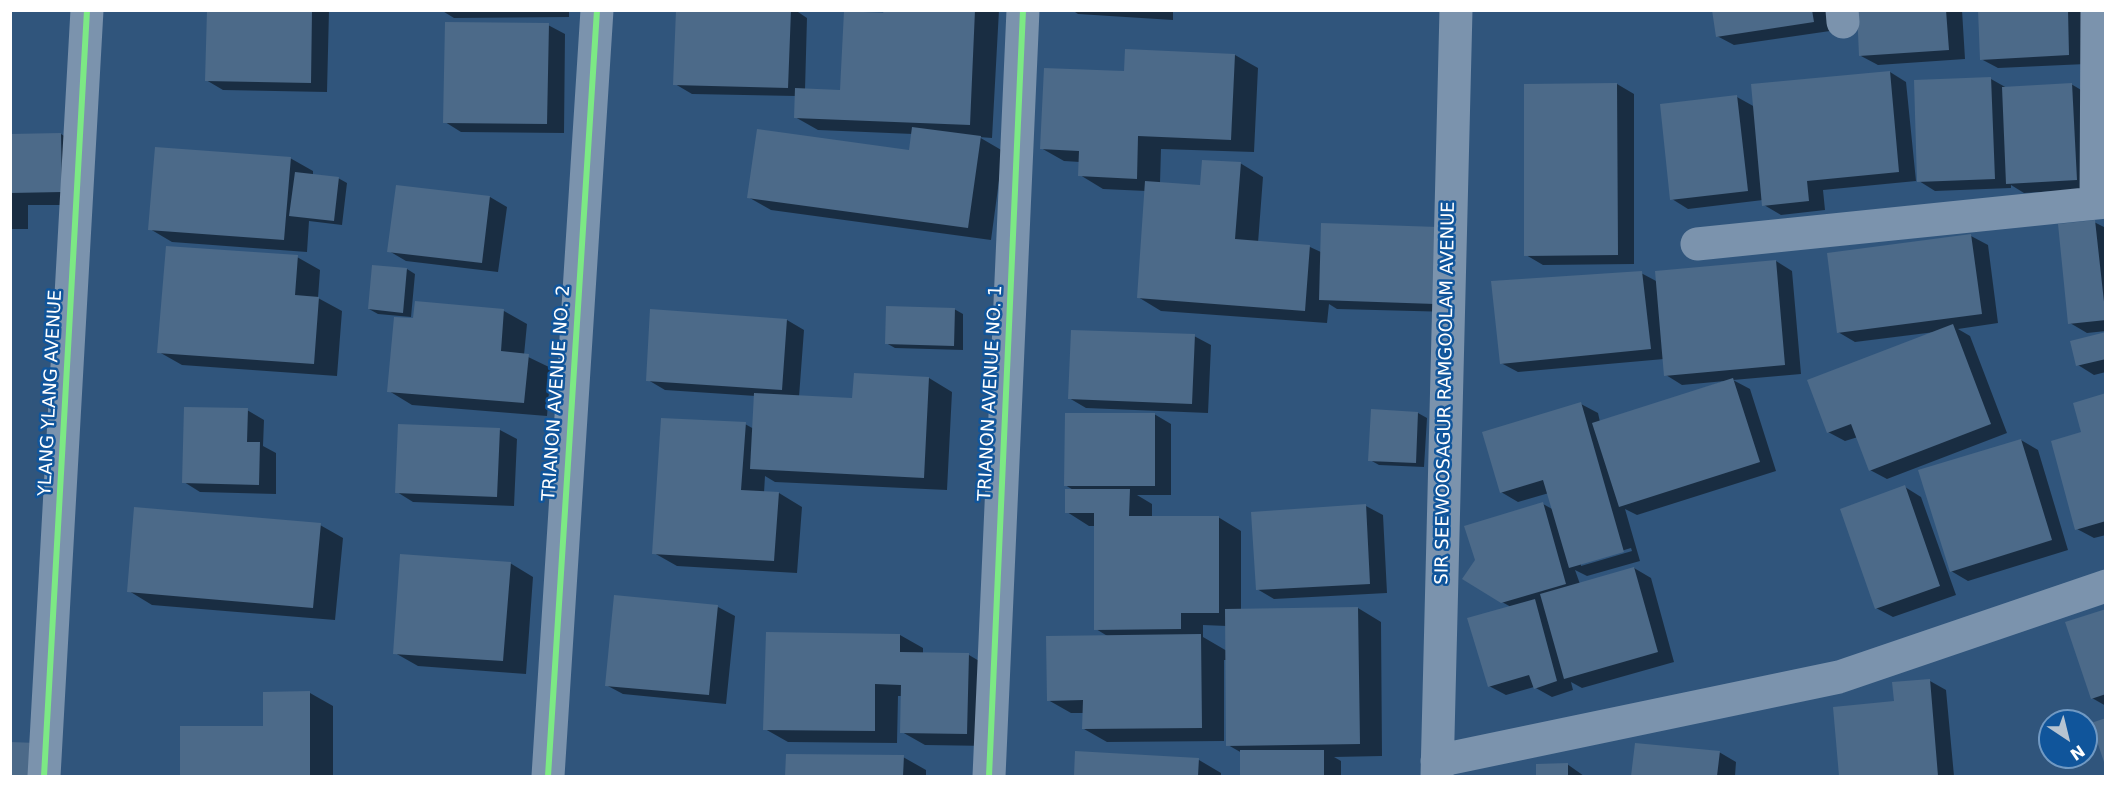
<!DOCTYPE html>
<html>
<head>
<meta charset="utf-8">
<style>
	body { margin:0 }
	#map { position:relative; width:2116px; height:787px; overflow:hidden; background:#30557c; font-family:"DejaVu Sans",sans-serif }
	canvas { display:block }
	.frame { position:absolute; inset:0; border:12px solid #fff; pointer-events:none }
	.north { position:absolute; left:2038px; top:709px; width:60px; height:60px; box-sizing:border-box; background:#10559b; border:2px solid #7099c3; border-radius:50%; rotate:145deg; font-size:16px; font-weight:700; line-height:24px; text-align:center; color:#fff }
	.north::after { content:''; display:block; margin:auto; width:21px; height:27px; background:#b7c4d1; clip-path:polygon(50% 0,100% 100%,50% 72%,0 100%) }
</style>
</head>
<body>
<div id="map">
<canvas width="2116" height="787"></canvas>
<div class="frame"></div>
<div class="north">N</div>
</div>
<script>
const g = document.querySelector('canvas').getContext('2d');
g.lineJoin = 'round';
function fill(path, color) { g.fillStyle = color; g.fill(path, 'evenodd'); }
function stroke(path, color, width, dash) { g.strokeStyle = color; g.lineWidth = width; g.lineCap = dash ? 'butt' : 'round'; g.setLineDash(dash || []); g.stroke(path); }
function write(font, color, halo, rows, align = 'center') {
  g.font = font + ' "DejaVu Sans",sans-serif'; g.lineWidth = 5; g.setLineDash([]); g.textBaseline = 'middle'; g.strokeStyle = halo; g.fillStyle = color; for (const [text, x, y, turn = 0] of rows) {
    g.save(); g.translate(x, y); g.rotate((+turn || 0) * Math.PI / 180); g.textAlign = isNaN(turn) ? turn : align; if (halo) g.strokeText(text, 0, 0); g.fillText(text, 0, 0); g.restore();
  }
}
fill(new Path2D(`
	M208 10H329L327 92 223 90 206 80Z
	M441 10H569V17L454 18Z
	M677 10H795L807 18 805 90 841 92 885 10H999L992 138 979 137 1003 151 991 240 771 210 748 197 910 152 913 134 818 130 795 117 796 96 692 94 675 84Z
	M1072 10H1173V20L1078 14Z
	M1714 10H1827L1830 31 1734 45 1717 36Z
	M1858 10H1962L1965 59 1878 65 1861 56Z
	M1979 10H2084L2086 64 1998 68 1981 59Z
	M548 25 565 34 564 133 461 132 445 122Z
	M1235 55 1258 68 1254 152 1161 149 1160 183 1201 186 1240 163 1263 177 1258 243 1310 247 1452 312 1337 309 1329 304 1327 323 1161 311 1138 297 1146 191 1103 189 1080 175V162L1064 161 1041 148 1126 72Z
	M1890 72 1906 82 1916 181 1823 190 1825 210 1781 215 1764 205 1763 200 1688 209 1672 199 1737 97 1755 107Z
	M1991 79 2007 88 2071 84 2088 94 2093 189 2024 193 2011 185V188L1935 191 1919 181Z
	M1617 84 1634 94V264L1543 265 1526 255Z
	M61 134 84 148V205H28V229H10V135Z
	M290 158 313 171V175L338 178 347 183 342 225 309 221 307 252 172 242 150 229Z
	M397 186 490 197 507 207 498 272 406 261 389 251Z
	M2094 222 2106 228V331L2087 333 2070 323Z
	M1971 236 1988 245 1998 323 1958 329 1970 336 2007 433 1887 479 1870 470 1858 437 1845 441 1828 432 1935 332 1855 342 1838 332Z
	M297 257 320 270 318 298 342 311 337 376 182 365 159 352Z
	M1776 261 1792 271 1801 374 1733 380 1750 389 1776 471 1637 515 1625 509 1640 561 1587 576 1575 570 1580 584 1634 568 1651 578 1674 662 1582 688 1571 682 1573 690 1552 697 1534 687 1506 695 1489 686 1511 607 1502 602 1543 504 1554 510 1549 493 1518 502 1501 492 1581 404 1598 413 1600 422 1725 381 1682 385 1666 375 1664 359 1518 372 1501 363 1641 273 1658 282ZM1631 548 1632 551 1581 566V563Z
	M407 269 415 274 411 317 378 314 369 309Z
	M954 309 963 314V350L895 348 886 343Z
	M504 311 527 324 524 355 551 368 547 416 412 405 389 391 417 320Z
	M787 320 804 330 799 397 854 400 929 378 952 392 947 490 775 482 765 476 764 493H779L802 507 797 573 677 566 654 553 745 424 754 429 756 396 665 390 648 380Z
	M2106 333V372L2094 375 2078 365Z
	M1194 336 1211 345 1208 413 1086 408 1069 398Z
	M2106 394V535L2094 538 2077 529 2083 433Z
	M247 410 264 420 263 446 276 453V494L200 492 184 482Z
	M1372 411 1418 413 1427 418 1424 467 1379 465 1370 460Z
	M1154 414 1171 424V495H1137L1152 504V518L1218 517 1241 531V610L1358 608 1381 622 1382 756 1334 757 1341 761V776H1242V753L1228 745 1227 660H1224V741L1107 742 1084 729V713H1071L1048 700 1109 637 1096 629 1095 526H1089L1067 512 1075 491 1065 485ZM1203 625 1227 626V651L1203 637Z
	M400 426 500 430 517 439 514 506 413 502 397 492Z
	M2021 440 2038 450 2068 550 1968 581 1951 571Z
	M1905 487 1921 497 1956 595 1893 617 1876 608Z
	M1366 506 1383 515 1387 593 1274 599 1257 589Z
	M320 525 343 538 335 620 152 605 129 591Z
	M510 563 533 577 526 674 418 666 395 653Z
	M718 607 735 616 726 704 623 694 606 685Z
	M2106 610V706L2092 698Z
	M900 635 923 648V654L969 655 991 668 990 746 925 745 902 732V696H898L897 743 788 742 765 729Z
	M1930 681 1946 690 1954 776H1841L1835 708 1896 703Z
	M310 693 333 706V776H182L181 728 264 727Z
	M1636 745 1719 752 1736 762 1735 776H1633Z
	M1077 753 1199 760 1221 773V776H1075Z
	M787 755 903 757 926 770V776H787Z
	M1567 764 1584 776H1537V765Z`), '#0007');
fill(new Path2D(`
	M207 10H312L311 83 205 81Z
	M676 10H791L788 88 673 85Z
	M884 10H975L970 125 794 118 795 88 840 90 844 11 883 13Z
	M1712 10H1812L1814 22 1716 37Z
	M1857 10H1946L1949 50 1859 56Z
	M1978 10H2068L2069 55 1980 60Z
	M445 22 549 23 547 124 443 123Z
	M1125 49 1235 54 1231 140 1138 136 1137 179 1078 176 1079 151 1040 149 1044 68 1124 71Z
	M1890 71 1899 172 1807 181 1809 201 1762 206 1751 84Z
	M1991 77 1995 179 1917 182 1914 80Z
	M1617 83 1618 255 1524 256V84Z
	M2072 83 2077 180 2006 184 2002 87Z
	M1737 95 1748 191 1670 200 1660 104Z
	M912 127 981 136 968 228 747 198 757 129 909 150Z
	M61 133 62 192 10 193V134Z
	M155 147 291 157 284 240 148 230Z
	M1202 160 1241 162 1235 239 1310 245 1305 311 1137 298 1145 181 1200 185Z
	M295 172 339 177 334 221 289 216Z
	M396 185 490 196 482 263 387 252Z
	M2095 220 2106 320 2068 324 2058 224Z
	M1321 223 1438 227 1435 304 1319 300Z
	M1971 234 1982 314 1837 333 1827 253Z
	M166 246 298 255 295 295 319 297 314 364 157 353Z
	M1776 260 1785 365 1664 376 1655 271Z
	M372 265 407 268 403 313 368 309Z
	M1642 271 1651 349 1500 364 1491 281Z
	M415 301 504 309 501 351 529 354 524 403 387 392 394 317 413 318Z
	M886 306 955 308 954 346 885 344Z
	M650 309 787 319 782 390 646 381Z
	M1953 324 1991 424 1869 471 1851 424 1827 433 1807 380Z
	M1071 330 1195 334 1192 404 1068 399Z
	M2106 332V359L2076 366 2070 341Z
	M854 373 929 377 924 478 750 469 754 393 852 398Z
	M1733 378 1760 462 1619 507 1592 423Z
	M2106 393V521L2075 530 2051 441 2081 432 2073 403Z
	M1581 402 1624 552 1569 568 1543 480 1500 493 1482 432Z
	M184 407 248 408 247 442H260L259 485 182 483Z
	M1371 409 1418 412 1416 463 1368 461Z
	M1065 413H1155V486H1064Z
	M661 418 746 422 741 490 779 492 774 561 652 554Z
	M398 424 500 428 497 497 395 493Z
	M2021 439 2052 540 1950 572 1918 470Z
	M1905 485 1940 586 1875 609 1840 509Z
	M1065 489H1130L1129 516H1219V613H1181V629L1094 630V513H1065Z
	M1543 502 1566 584 1501 603 1462 579 1475 560 1464 526Z
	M1366 504 1370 584 1256 590 1251 512Z
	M134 507 321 523 313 608 127 592Z
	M400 554 511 562 503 661 393 654Z
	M1634 567 1658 652 1564 679 1540 594Z
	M614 595 718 605 709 695 605 686Z
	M1535 599 1557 681 1534 689 1529 675 1488 687 1467 618Z
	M1358 607 1360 744 1226 746 1225 609Z
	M2106 609V694L2091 699 2065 622Z
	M766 632 900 634V652L969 653 967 734 900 733 901 685 875 684V731L763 730Z
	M1201 634 1202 728 1082 729 1083 700 1047 701 1046 636Z
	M1930 679 1938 776H1839L1833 707 1894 701 1892 682Z
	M310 691V776H180V726H263V692Z
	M2106 718V765H2105L2091 723Z
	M10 742 37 743 35 776H10Z
	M1635 743 1720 751 1717 776H1631Z
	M1240 750H1324V776H1240Z
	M1075 751 1199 758 1198 776H1074Z
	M786 754 904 755 903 776H785Z
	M1568 763V776H1536V764Z`), '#4c6a89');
stroke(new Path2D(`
	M1842 10 1843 22
	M2096 203 2097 10
	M1697 244 2106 202
	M1437 761 1839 677 2106 586
	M44 776 87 10
	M548 776 597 10
	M989 776 1023 10
	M1437 776 1456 10`), '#7b93ad', 33);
stroke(new Path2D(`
	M44 776 87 10
	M548 776 597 10
	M989 776 1023 10`), '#7ce984', 6);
write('18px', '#fff', '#10559b', [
	["YLANG YLANG AVENUE",51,393,-87],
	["TRIANON AVENUE NO. 2",557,393,-86],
	["TRIANON AVENUE NO. 1",991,393,-87],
	["SIR SEEWOOSAGUR RAMGOOLAM AVENUE",1446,393,-89]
]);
</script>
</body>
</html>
